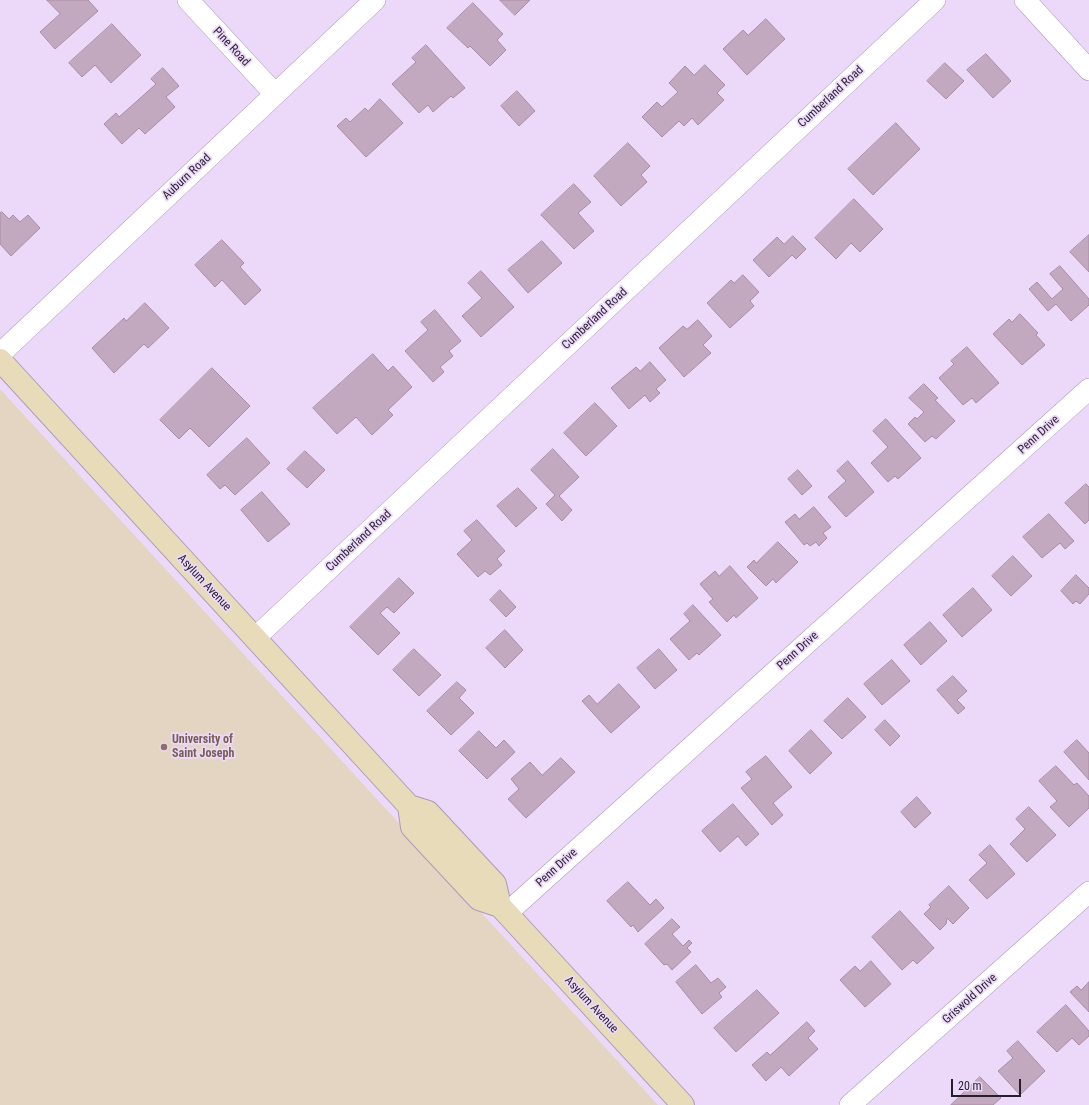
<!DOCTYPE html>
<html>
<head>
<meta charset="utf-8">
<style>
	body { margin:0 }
	#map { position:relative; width:1089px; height:1105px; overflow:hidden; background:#ecd9fa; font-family:"Roboto Condensed",sans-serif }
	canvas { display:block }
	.scale { position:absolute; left:951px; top:1079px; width:70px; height:18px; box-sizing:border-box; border:2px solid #261e2a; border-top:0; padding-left:5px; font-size:12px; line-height:14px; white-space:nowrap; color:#261e2a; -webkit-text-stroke:3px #ecd9fa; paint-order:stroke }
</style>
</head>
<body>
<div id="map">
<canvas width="1089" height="1105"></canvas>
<div class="scale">20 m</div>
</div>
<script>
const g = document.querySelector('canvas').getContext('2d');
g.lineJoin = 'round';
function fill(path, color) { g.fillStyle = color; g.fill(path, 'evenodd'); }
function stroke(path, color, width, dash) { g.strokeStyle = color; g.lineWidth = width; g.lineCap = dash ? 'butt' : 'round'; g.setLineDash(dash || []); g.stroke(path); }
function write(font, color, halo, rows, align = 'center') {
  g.font = font + ' "Roboto Condensed",sans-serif'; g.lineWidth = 3.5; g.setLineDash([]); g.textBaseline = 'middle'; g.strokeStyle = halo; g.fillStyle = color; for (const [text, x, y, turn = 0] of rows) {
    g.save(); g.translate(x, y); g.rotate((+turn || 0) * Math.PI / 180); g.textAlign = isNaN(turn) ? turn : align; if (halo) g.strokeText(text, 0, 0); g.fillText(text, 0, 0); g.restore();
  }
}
fill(new Path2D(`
	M0 389 658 1105H0Z`), '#e3d5c2');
const building = new Path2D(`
	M47 0H88L98 11 55 49 40 32 60 14Z
	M500 0H530L515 15Z
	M473 3 503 34 497 40 506 50 490 66 470 46 468 48 447 28Z
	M766 19 785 39 747 75 723 49 743 30 748 35Z
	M112 24 141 55 111 83 95 65 82 77 69 63Z
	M426 45 465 88 453 98 451 96 433 112 428 105 419 113 392 84 416 62 412 58Z
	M986 54 1011 81 993 98 967 70Z
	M945 63 964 81 946 99 927 81Z
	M705 65 725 85 717 93 724 100 698 125 692 118 684 126 679 121 662 137 642 117 657 102 662 107 678 92 669 83 685 66 694 75Z
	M163 68 179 86 166 97 175 107 145 134 139 128 122 144 104 124 116 113 119 117 156 84 151 79Z
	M517 91 535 111 519 126 501 106Z
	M380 99 403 123 366 157 337 126 346 118 350 122 365 108 368 111Z
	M896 123 920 149 873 195 848 169Z
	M628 143 650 166 641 175 647 182 621 206 594 176Z
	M574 184 591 202 578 213 594 231 574 249 541 215Z
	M854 199 883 229 860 252 851 243 836 259 815 238Z
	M2 212 9 219 13 215 20 222 28 215 40 228 11 256 0 244V213Z
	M1089 235V272L1070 252Z
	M793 236 806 249 796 259 792 255 769 277 753 260 777 237 784 244Z
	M222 240 244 263 240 267 261 290 245 305 222 280 215 287 195 265Z
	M542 241 562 263 528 293 508 270Z
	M1060 266 1089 299V305L1071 321 1056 304 1048 311 1029 289 1037 282 1052 299 1063 289 1050 274Z
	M481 271 514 307 481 337 462 316 482 298 468 283Z
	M743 275 759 292 750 301 754 306 730 328 707 303 731 280 734 283Z
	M145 303 169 328 148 348 144 344 114 373 92 348 124 318 126 321Z
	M435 310 461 341 449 351 453 356 440 367 444 372 433 382 405 351 428 330 421 322Z
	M1020 314 1038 333 1036 335 1045 345 1022 365 993 334 1009 319 1012 322Z
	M698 320 712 336 703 345 711 353 684 377 659 348 683 326 687 329Z
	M967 347 999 383 976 403 972 398 963 405 939 378 954 364 951 361Z
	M373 354 388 371 393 366 412 387 388 410 393 415 372 435 356 417 337 434 313 408Z
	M650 362 666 380 656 389 660 393 650 402 645 395 629 409 611 388 636 367 640 371Z
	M212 368 250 406 209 447 190 428 179 439 160 420Z
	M924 384 938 398 935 400 955 421 936 439 932 436 925 442 908 424 915 417 917 419 924 412 909 398Z
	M595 403 617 426 586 456 564 433Z
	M886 419 921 458 898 479 895 476 888 482 871 463 888 447 873 431Z
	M247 438 270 463 235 495 225 485 220 489 207 475Z
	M553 449 579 477 559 496 572 510 562 521 546 504 555 495 531 470Z
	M305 451 325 470 307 488 287 469Z
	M848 461 874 492 846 517 828 497 846 481 837 471Z
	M798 470 812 486 802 495 788 479Z
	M1086 484 1089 487V520L1085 524 1065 503Z
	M518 488 537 508 516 527 497 506Z
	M262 492 290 524 268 542 241 510Z
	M814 507 831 527 823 533 827 538 819 546 816 542 810 546 807 543 804 545 785 522 795 514 799 519Z
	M1049 514 1074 541 1065 549 1060 543 1042 558 1023 537Z
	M477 520 505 551 497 559 502 565 490 575 485 571 478 577 457 554 472 540 464 531Z
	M778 542 798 562 776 583 773 579 766 586 747 567 754 560 756 563Z
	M1013 556 1032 576 1011 596 992 576Z
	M730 566 758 598 736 618 734 615 727 622 709 602 713 599 700 584 715 571 719 576Z
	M1076 575 1089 588V594L1080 604 1076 601 1073 604 1061 591Z
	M399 578 414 593 394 613 387 607 380 613 400 633 378 655 350 627Z
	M973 588 992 610 962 637 943 615Z
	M500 590 516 607 506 617 490 600Z
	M693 605 721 635 699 655 697 653 689 660 670 639 690 621 684 614Z
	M930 622 947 641 921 665 904 645Z
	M505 630 523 650 505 668 486 648Z
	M414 649 441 675 419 696 393 670Z
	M659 649 677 670 655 689 637 668Z
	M892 660 910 681 882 705 864 684Z
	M953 676 967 691 957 700 965 708 958 714 937 690Z
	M457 682 466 690 459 698 474 713 451 735 427 711Z
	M619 684 640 707 611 733 582 701 589 695 597 704Z
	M848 698 866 717 842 739 824 721Z
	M885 720 900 736 890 746 875 730Z
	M811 730 832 753 810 774 789 751Z
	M479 731 496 748 504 740 515 752 487 779 459 751Z
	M1077 740 1089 753V780L1064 752Z
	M766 756 792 787 773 803 783 815 772 825 741 788 752 779 746 772Z
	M561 758 575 772 526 818 508 799 519 789 511 779 530 762 542 775Z
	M1056 766 1074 785 1077 783 1089 796V808L1069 827 1050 807 1057 801 1039 781Z
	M917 797 931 813 915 828 901 812Z
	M733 804 759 834 746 846 738 836 720 852 702 831Z
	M1029 807 1056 835 1027 862 1010 844 1025 829 1016 819Z
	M990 845 1015 874 987 899 969 880 987 863 979 855Z
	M628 882 650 905 656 899 664 908 638 932 633 925 631 927 607 901Z
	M949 886 969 908 953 924 947 918 946 924 940 930 924 914 931 907 929 905Z
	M900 911 934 948 917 964 913 960 902 970 872 937Z
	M672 919 680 927 672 934 683 946 689 940 692 943 687 948 691 952 672 970 667 964 664 965 645 944Z
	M871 961 891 984 865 1007 840 980 855 966 860 971Z
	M696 965 711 983 718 978 726 987 719 993 722 997 702 1014 676 982Z
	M1089 982V1012L1070 992 1077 986 1081 990Z
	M757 990 779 1013 736 1052 714 1028Z
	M1066 1005 1089 1031V1036L1079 1045 1072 1038 1057 1052 1037 1032Z
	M807 1022 815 1031 808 1038 818 1049 789 1076 781 1067 766 1081 752 1065 767 1052 770 1055Z
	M1018 1041 1045 1071 1020 1095 998 1071 1013 1058 1007 1051Z
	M980 1077 1001 1098 993 1105H951Z`);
fill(building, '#c2a9bf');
stroke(building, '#a88ca5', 1);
const minor = new Path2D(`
	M188 0 275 94
	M1025 0 1089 70
	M0 354 375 0
	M255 638 935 0
	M507 913 1089 389
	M850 1105 1089 892`);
const secondary = new Path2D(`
	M0 360 409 806 428 812 495 884 500 906
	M409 806 412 827 479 899 500 906 683 1105`);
stroke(minor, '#ad9ab9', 22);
stroke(secondary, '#ad9ab9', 24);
stroke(minor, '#fff', 21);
stroke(secondary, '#e7dbba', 22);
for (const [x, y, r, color] of [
	[164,747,4,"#8d6e63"]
]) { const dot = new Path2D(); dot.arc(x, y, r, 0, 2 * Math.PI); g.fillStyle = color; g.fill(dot); stroke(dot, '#ecd9fa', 1.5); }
write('12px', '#261e2a', '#ecd9fa', [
	["Pine Road",231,47,47],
	["Cumberland Road",831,97,-43],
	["Auburn Road",187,177,-43],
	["Cumberland Road",595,319,-43],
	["Penn Drive",1039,435,-42],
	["Cumberland Road",359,541,-43],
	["Asylum Avenue",204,583,47],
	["Penn Drive",798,651,-42],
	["Penn Drive",557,868,-42],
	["Griswold Drive",970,999,-42],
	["Asylum Avenue",591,1005,47]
]);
write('bold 12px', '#785e54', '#ecd9fa', [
	["University of",172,740],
	["Saint Joseph",172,754]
], 'left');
</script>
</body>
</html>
